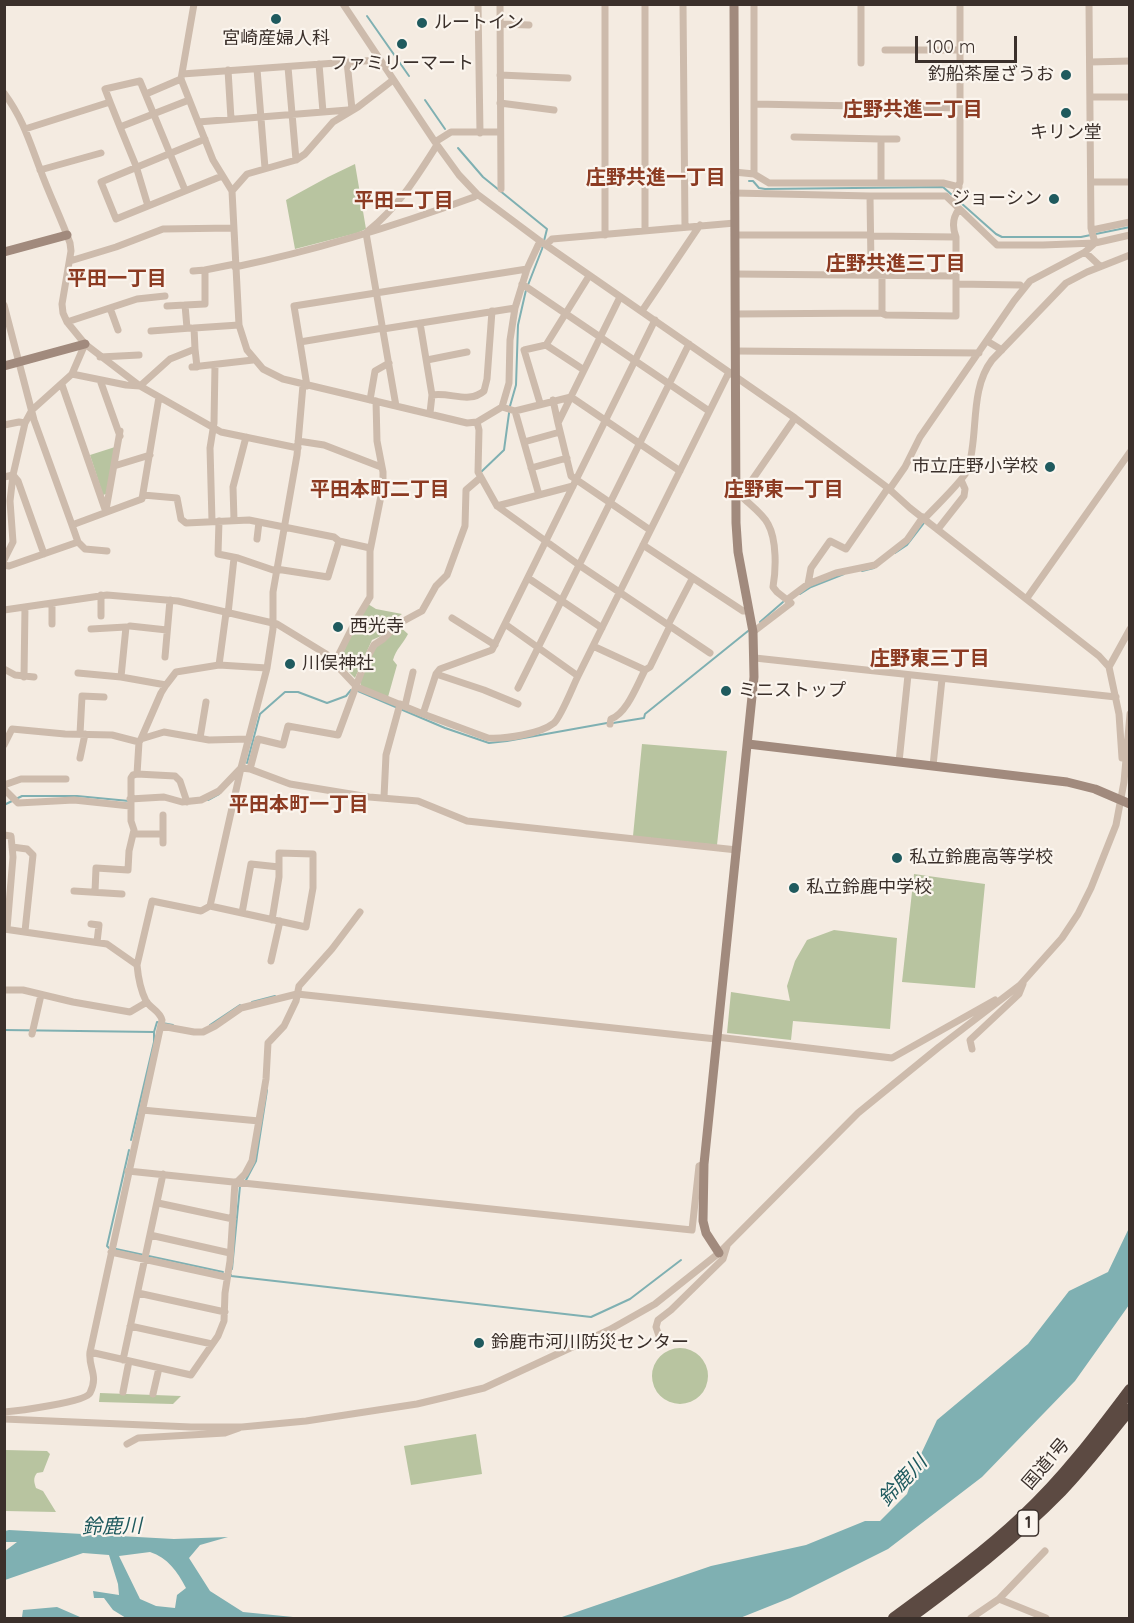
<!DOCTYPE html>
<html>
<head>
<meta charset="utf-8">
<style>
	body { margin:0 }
	#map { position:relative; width:1134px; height:1623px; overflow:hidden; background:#f4ebe1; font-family:Quicksand,sans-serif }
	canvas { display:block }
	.frame { position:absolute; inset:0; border:6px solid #3b302b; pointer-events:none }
	.scale { position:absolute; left:915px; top:36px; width:102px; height:27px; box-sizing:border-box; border:3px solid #3b302b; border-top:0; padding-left:8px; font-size:18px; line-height:21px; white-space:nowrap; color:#3b302b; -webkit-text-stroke:4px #fbf5ee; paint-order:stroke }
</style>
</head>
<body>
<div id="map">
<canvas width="1134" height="1623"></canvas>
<div class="frame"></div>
<div class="scale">100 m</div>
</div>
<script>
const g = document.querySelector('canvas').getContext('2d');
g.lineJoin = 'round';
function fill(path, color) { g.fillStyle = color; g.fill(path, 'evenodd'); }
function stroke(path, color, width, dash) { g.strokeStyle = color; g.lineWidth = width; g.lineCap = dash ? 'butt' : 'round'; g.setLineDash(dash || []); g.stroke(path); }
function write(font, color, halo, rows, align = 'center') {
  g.font = font + ' Quicksand,"Noto Sans JP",sans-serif'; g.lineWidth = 4.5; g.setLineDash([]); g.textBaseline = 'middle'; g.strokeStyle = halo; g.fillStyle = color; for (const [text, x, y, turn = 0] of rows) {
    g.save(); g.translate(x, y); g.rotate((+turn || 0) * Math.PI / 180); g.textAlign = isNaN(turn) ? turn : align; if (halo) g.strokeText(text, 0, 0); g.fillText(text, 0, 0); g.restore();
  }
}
fill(new Path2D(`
	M355 164 366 229 357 233 295 249 286 200 328 177Z
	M115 447 106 494 103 495 90 455Z
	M368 604 376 609 402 614 392 621 381 636 372 640 355 678 339 662 356 624Z
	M398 625 408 634C403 644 396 649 393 660L397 665 388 697 361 686C359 661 381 641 398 625Z
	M642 744 727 751 717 845 633 836Z
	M914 874 985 884 975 988 902 982Z
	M834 930 897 938 890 1029 793 1021 791 1040 727 1033 731 992 790 1001 787 986 795 961 807 940Z
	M652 1376a28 28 0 1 1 56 0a28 28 0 1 1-56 0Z
	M100 1393 181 1396 173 1404 99 1402Z
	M476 1434 482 1474 411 1485 404 1446Z
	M5 1450 47 1451 50 1454 43 1472 37 1473C33 1478 34 1482 36 1488L43 1491 56 1512 5 1511Z`), '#b8c4a0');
fill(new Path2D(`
	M1129 1228V1305L1075 1381 982 1477 888 1549 790 1598 740 1618H559L711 1566 806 1545 865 1521H880L907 1494 921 1454 937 1420 1028 1344 1069 1291 1108 1272Z
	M9 1530 174 1539 228 1537 200 1545 189 1558 210 1591 243 1612 303 1618H126L113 1610 104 1598H94L93 1591 119 1595 118 1584 109 1555 83 1553 5 1580V1551L17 1542H5V1531ZM150 1552C168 1558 177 1571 186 1588L177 1595 175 1608 156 1606 140 1599 119 1556Z
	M57 1607 80 1617 92 1618 22 1617 23 1610Z`), '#7fb0b2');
stroke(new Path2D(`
	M367 16 409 76
	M425 100 445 129
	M458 148 483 177 547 229 542 249 528 285
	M749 181H753L759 188 765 189 943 187 996 234 1002 237H1081L1130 227
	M480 473 504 450 510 406 516 385 518 325 526 290
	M895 553 907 545 924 523
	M862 571 874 568
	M800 594 811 587 844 574
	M760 622 783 602
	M358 691 445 728 489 743 507 741 607 723
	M613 723 644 718 645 714 748 631
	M247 763 260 714 285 692H298L327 703 346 696 351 690
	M208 800 219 794
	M4 805 22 796H77L129 801
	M252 1002 275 996
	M210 1025 240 1005
	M4 1030 154 1032 157 1022 173 1025
	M131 1140 154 1042V1032
	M246 1180 256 1161 267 1090
	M109 1248 107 1246 129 1150
	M116 1249 223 1272
	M232 1269 240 1186
	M231 1275V1276L591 1317 630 1299 681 1260`), '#7fb0b2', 2);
stroke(new Path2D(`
	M194 4 181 79 213 160 232 191 239 325 247 350 263 369 283 379 467 423 477 422 502 407 509 383 510 340 515 308 527 269 540 241
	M343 4 435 142 459 175 477 194 540 241 795 418 888 488 910 508 1099 656 1109 667 1119 714 1122 758
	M478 4 480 133
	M500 4 501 189
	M605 4V235
	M683 4 685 227
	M861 4V63
	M1089 4 1091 228 1095 243
	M500 24 529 25
	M885 50H960
	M347 62 352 109
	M1090 62 1130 61
	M319 64 323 112
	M288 67 296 160
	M257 69 265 168
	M228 70 231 119
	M182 74 378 60
	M500 75 568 78
	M4 93C23 119 29 140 40 169 49 194 61 218 70 243L71 251 62 304 63 313 67 322 85 344 140 386 221 432 298 448
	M146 94 181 79
	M1090 97H1130
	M110 102 105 89 140 81 185 190
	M500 103 554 110
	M754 104 960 108
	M198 122 348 110
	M120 127 136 166 148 206
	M25 129 110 102 120 127 189 100
	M794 137 881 139V183
	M205 139 101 182 116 219 222 176
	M881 139H897
	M435 142 451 132H500
	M40 170 101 153
	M734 172 754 174 769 183H943L959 187
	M754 174V4
	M1091 182H1130
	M232 191 247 174 296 160 305 154 333 122 358 107 393 80
	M734 193 870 196
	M953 202 960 182V4
	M959 209C953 217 952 227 956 237V284L1020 285
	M645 230V4
	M1092 230 1130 222
	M368 231C399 206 416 178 437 145
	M366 233 396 406
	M735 235H870
	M870 236 956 237
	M546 245 552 239 735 223
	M1085 252 1100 266
	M70 261 116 247 163 229 233 228
	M235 267C317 250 395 226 474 197L477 194
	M193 271 205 270
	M735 274 956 276
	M878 275 871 266 870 196H946L997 245H1043L1095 243 1130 235
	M882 276V310L881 313 886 315 956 316V284
	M522 284 709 411
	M620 297 558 423 571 476 650 530
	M4 305 34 420 72 525
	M167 306 185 305
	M110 308 118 330
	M642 311 700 225
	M735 314 881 313
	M67 322 137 299 165 296
	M420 323 432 395 430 413
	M187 328 185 305 205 304V270L235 264
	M383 328 300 342 294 306 527 269
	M383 329 515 308
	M151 331 191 328
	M987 341 1002 350
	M300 342 307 386
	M546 345 584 370
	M195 349 197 367
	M735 351 979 353
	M100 357 139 355
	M427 360 467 352
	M192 367 253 360
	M72 374 126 385 140 386 170 359 195 349 194 328 239 325
	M100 380 120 436
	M62 385 106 512
	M432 395C451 392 469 404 484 391L487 379 492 311
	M370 400 375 371 389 363
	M553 400 558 423
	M540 403 524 350 546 345 589 276
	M502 407 515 411 571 397 680 471
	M515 411 539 495
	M477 422 479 430 478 472 497 506 579 565 710 653
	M4 425 19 422 25 423
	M298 441 324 445 381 467
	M524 442 560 432
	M114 466 150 455
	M531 468 567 458
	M13 475 18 481 44 554
	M4 477 13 475
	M889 490 905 467 920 437 1014 301 1030 281 1085 252 1095 243
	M143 495 177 498 181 519 186 523 249 520 334 537 339 541 370 548
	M739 496H741L795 418
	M741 496C749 504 763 514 768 524 777 540 776 570 773 587L777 592 791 603 753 632
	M497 506 573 486
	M106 510 120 431
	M925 518C934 508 965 479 968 469 979 435 969 390 992 360L1066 283 1087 272 1130 255
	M234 520 233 487 246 437
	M212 521 210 448 214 423 215 365
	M219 521 218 554 238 558 276 571
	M938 529 964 496 965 489 961 480
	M257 539 259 522
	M78 542 85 549 107 551
	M643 545 743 611H748
	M4 560 13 542 10 501 13 475 25 423 32 410 72 374 85 344
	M4 565 9 566 78 542 72 525 142 499 159 397
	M276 569 328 577 339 541
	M528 578 602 628
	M808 584 811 568 830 541 846 549 888 488
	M1027 598 1130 452
	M788 599 808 584 836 573 875 565 907 540 923 517
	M52 603V624
	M4 610 107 595 178 601 277 624 326 654 357 687 423 714 436 674 440 669 492 650 655 320
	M228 614 234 558
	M101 616V595
	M452 618 495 645
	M505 624 578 676 729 372
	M668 625 692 579
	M130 626 167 630
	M91 629 126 627 121 677
	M593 646 645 670 650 667 670 626
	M165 657 170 600
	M755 658 1116 697
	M335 662 355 622 370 597V551L383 486V472L377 441 376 401
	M219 665 226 613
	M1109 667 1130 629
	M4 669 15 675 34 677
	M78 673 121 677 166 685 176 672 219 665 267 668
	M436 674 484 690 518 704
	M24 677 25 607
	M518 688 689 344
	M405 706 413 672
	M423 714 488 738C506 739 540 734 554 723 561 717 573 686 578 676
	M610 724 611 719C627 713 637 685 645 670
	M80 734 82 696 104 697
	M200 738 206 702
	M141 739 161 693 166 685
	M4 745 12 729 65 734 112 735 139 742 141 739 164 732 209 740 249 739
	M80 758 85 734
	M899 762 908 675
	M933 766 942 679
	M241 768 250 769 290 784 369 797 418 801 467 821 737 850
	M250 769 258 739 283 745 288 726 338 735 365 662 374 645 383 639 398 624 422 611 436 586 447 575 465 526 466 490 480 478
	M137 774 175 776 180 781 187 802
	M4 785 21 779H66
	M4 789 18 803 74 800 130 806
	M384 797 386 755 400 704
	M130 799 164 797 182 802 201 800 219 791 241 768
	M134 834H163
	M4 835 11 836 13 857 7 929
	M163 843V815
	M12 847 27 849 33 855 25 931
	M74 891 122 894
	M95 892 96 868 128 870 129 851 134 830 131 821V778L133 775 137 774 139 742
	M210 906 306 927 313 888V854L279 853V877L272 920
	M242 913 251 864 279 867
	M91 924 99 925 97 942
	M4 929 107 944 137 965
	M271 961 280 921
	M4 990H23L73 1002 130 1012 147 1002
	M161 1026 194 1032H203L215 1026 241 1008 297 994 716 1039
	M32 1034 41 995
	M717 1037 892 1058 995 1000
	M972 1049 970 1040 1019 994 1023 984
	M142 1110 259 1121
	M128 1171 692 1230 699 1166 704 1164
	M237 1182 245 1174 252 1161 266 1079 268 1043 284 1026 296 1001 299 986 332 949 360 912
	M158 1203 233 1219
	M150 1235 230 1253
	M111 1252 226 1277
	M138 1293 225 1312
	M130 1326 212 1344
	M659 1336 656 1327 658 1320 671 1310 723 1259 727 1246
	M90 1352 191 1375 218 1336 224 1321 225 1293 230 1261 235 1182
	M123 1360 163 1174
	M123 1392 129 1361
	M153 1394 159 1368
	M4 1412C17 1411 86 1402 90 1393 99 1375 88 1368 90 1352L162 1020C160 1011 150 1008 146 1001 141 991 138 976 137 965L152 901 201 911 210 906 241 768 267 668 273 629V592L297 455 303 385
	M4 1419 191 1427H242L306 1421 417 1404 484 1388 609 1330 655 1304 719 1253 858 1113 939 1047 1020 985 1062 938 1078 914 1091 888 1116 825 1124 782 1130 714
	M127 1444 138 1438 225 1433 239 1428
	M999 1599 1046 1618
	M971 1618 999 1599 1045 1551`), '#cdbbac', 7);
stroke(new Path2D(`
	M4 252 67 235
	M4 366 85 344
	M748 744 1067 782 1095 789 1130 804
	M719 1253 706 1233 703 1221 704 1164 754 677 753 632 738 552 736 523 734 4`), '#a18a7d', 9);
stroke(new Path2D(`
	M894 1618C938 1586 983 1554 1023 1516 1063 1479 1097 1434 1130 1390
	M909 1618C962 1579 1015 1538 1061 1491 1086 1465 1107 1437 1130 1409`), '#5c4a42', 12);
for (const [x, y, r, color] of [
	[276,19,6,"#1f5a5e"],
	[422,23,6,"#1f5a5e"],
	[402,44,6,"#1f5a5e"],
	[1066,75,6,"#1f5a5e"],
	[1066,113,6,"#1f5a5e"],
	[1054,199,6,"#1f5a5e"],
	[1050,467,6,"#1f5a5e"],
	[338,627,6,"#1f5a5e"],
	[290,664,6,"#1f5a5e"],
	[726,691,6,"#1f5a5e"],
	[897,858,6,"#1f5a5e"],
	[794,888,6,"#1f5a5e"],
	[479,1343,6,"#1f5a5e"]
]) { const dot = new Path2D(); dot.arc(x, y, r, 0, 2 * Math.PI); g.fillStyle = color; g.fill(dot); stroke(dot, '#fbf5ee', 2); }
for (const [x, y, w] of [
	[1028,1523,21]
]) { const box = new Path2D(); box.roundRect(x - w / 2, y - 13, w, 26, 4.5); g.fillStyle = '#fbf5ee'; g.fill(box); stroke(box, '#3b302b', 1.5); }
write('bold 16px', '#3b302b', null, [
	["1",1028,1523]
]);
write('18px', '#3b302b', '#fbf5ee', [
	["ルートイン",434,23],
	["宮崎産婦人科",276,39,"center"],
	["ファミリーマート",402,64,"center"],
	["釣船茶屋ざうお",1054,75,"right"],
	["キリン堂",1066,133,"center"],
	["ジョーシン",1042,199,"right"],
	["市立庄野小学校",1038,467,"right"],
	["西光寺",350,627],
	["川俣神社",302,664],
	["ミニストップ",738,691],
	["私立鈴鹿高等学校",909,858],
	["私立鈴鹿中学校",806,888],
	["鈴鹿市河川防災センター",491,1343]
], 'left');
write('18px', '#3b302b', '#fbf5ee', [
	["国道1号",1046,1464,-49]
]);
write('bold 20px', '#8c3b22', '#fbf5ee', [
	["庄野共進二丁目",913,110],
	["庄野共進一丁目",656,178],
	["平田二丁目",404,201],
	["庄野共進三丁目",896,264],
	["平田一丁目",117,279],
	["平田本町二丁目",380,490],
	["庄野東一丁目",784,490],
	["庄野東三丁目",930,659],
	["平田本町一丁目",299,805]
]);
write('italic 20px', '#1f5a5e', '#fbf5ee', [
	["鈴鹿川",903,1481,-47],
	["鈴鹿川",112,1527,-1]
]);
</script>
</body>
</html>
